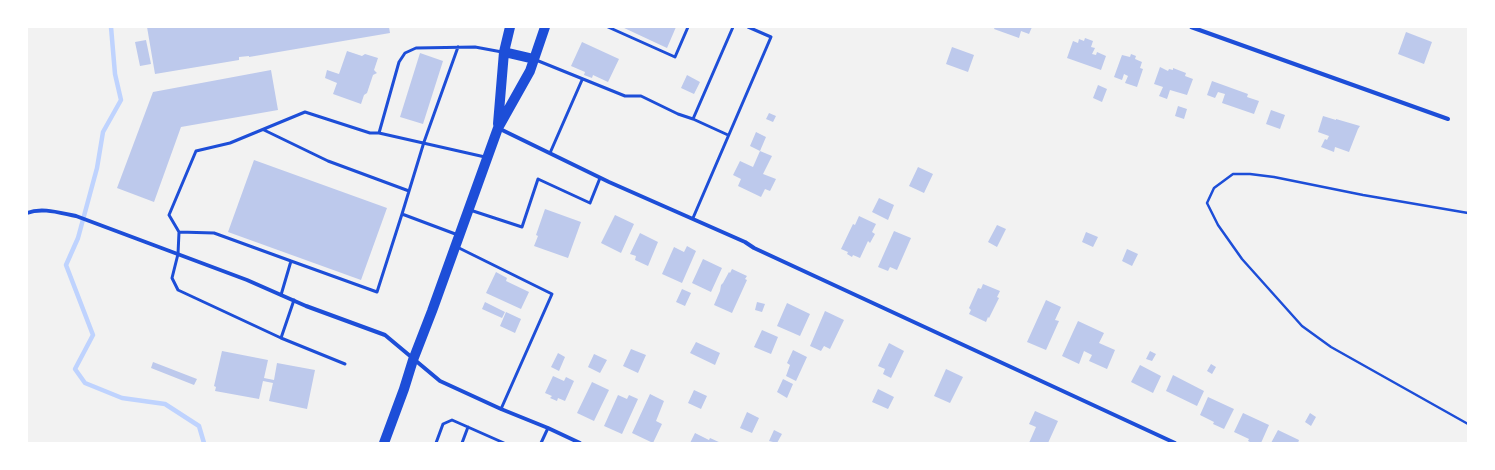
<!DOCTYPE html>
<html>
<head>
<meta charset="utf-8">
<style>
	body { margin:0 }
	#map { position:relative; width:1495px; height:470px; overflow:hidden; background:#f2f2f2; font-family:"IBM Plex Sans",sans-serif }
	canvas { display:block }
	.frame { position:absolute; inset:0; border:28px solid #fff; pointer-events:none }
</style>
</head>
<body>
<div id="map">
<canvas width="1495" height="470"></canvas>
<div class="frame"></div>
</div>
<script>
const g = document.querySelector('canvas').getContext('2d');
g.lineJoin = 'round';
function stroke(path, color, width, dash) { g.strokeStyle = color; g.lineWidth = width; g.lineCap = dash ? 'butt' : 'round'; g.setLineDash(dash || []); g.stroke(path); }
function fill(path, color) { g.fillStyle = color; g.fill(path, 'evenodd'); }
stroke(new Path2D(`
	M111 27 115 74 121 100 103 132 97 168 78 238 66 265 93 335 75 369 85 383 122 398 165 404 199 426 204 443`), '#bfd3fe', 4.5);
fill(new Path2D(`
	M147 27H389L390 33 249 57V56L239 57V60L155 74Z
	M622 27H676L667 48Z
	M995 27H1032L1029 34 1021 31 1019 38 994 29Z
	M1406 32 1432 42 1424 64 1398 54Z
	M1085 38 1093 41 1091 47 1095 48 1092 54 1096 55 1097 52 1106 56 1101 70 1067 58 1073 41 1078 43 1079 39 1084 41Z
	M146 40 151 64 140 66 135 42Z
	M582 42 619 59 608 82 593 75 592 78 584 75 585 72 571 66Z
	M952 47 974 55 968 72 946 64Z
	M347 51 362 56 365 54 378 58 374 70 377 73 373 75 367 93 364 95 361 104 333 94 337 83 325 78 327 70 339 74Z
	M420 53 443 61 423 124 400 117Z
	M1131 54 1136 56 1135 59 1142 62 1140 68 1143 69 1137 87 1125 83 1128 76 1124 74 1122 80 1114 77 1122 55 1130 57Z
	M1160 67 1168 71 1169 69 1173 70V68L1186 73 1185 76 1193 79 1187 95 1170 90 1167 99 1159 96 1163 87 1154 84Z
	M271 70 278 110 181 127 154 202 117 188 153 92Z
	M687 75 700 82 694 94 681 88Z
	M1212 81 1248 94 1247 97 1259 101 1254 114 1222 103 1225 94 1218 92 1215 98 1207 95Z
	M1098 85 1107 89 1102 102 1093 98Z
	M1178 106 1187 109 1184 119 1175 116Z
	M1271 110 1285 115 1280 129 1266 124Z
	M769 113 776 116 773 122 766 119Z
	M1323 116 1336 120V119L1360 126 1358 129 1349 152 1335 147 1334 152 1321 147 1325 139 1327 140 1329 136 1318 132Z
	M756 132 766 137 760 151 750 146Z
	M760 151 772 156 763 174 776 179 770 191 765 189 761 197 738 186 741 179 733 175 740 161 753 167Z
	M254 160 387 208 361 280 228 232Z
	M918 167 933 174 924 193 909 186Z
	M879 198 894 205 888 220 872 212Z
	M545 209 581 222 568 258 534 246 538 236 536 235Z
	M615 215 634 224 621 253 601 243Z
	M859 216 876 224 872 232 875 234 870 243 868 241 860 258 853 255 852 257 847 254 848 252 841 249 853 224 855 225Z
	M997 225 1006 229 997 247 988 242Z
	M894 231 911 238 897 270 890 267 888 271 878 267Z
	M1086 232 1098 237 1093 247 1082 242Z
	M640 233 658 242 648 266 635 260 636 256 630 254Z
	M687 246 696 251 682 283 662 274 674 247 684 252Z
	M1127 249 1138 254 1132 266 1122 261Z
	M703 259 722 268 711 292 692 283Z
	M732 269 747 276 745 279 747 280 732 313 714 305 720 291 721 285 723 283 729 272 730 273Z
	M496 272 507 278 506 281 529 292 521 309 486 293Z
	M983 284 1000 291 997 297 999 298 989 318 988 317 986 322 969 314 971 310 969 308 978 288 981 289Z
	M682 289 691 293 685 306 676 302Z
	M1046 300 1061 307 1055 320 1059 321 1046 350 1027 342Z
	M485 302 505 312 502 318 482 309Z
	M757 302 765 304 762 312 755 310Z
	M787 303 810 314 800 336 777 326Z
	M825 311 844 320 830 349 824 346 821 351 810 346Z
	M506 312 521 319 515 333 500 326Z
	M1078 321 1104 333 1099 343 1115 350 1107 369 1089 361 1092 355 1084 351 1079 364 1062 356Z
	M762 330 778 337 771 354 754 347Z
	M696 342 720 353 715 365 690 353Z
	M889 343 904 351 891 378 883 374 885 369 878 366Z
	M631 349 646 355 638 373 623 366Z
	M793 350 807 357 796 381 786 376 790 365 787 363Z
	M222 351 268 360 264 378 274 380 277 363 315 370 307 409 269 401 273 383 263 381 259 399 215 391 216 387 214 386Z
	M1150 351 1156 354 1152 361 1146 359Z
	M558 353 565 357 559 371 551 367Z
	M594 354 607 360 600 373 588 367Z
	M153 362 197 379 194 385 151 368Z
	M1211 364 1216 367 1212 374 1207 371Z
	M1140 365 1161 376 1153 393 1131 382Z
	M946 369 963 377 950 403 934 396Z
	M1173 375 1204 391 1197 406 1166 391Z
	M553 376 564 381 566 377 574 381 565 401 558 398 557 401 550 398 552 396 545 393Z
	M783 379 793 384 787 398 777 392Z
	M592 382 609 390 594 421 577 413Z
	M878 389 894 397 888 409 872 402Z
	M694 390 707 396 701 409 688 403Z
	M650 394 664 401 656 421 662 424 653 443 632 433Z
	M618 395 627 399 629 395 638 399 622 434 604 426Z
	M1208 397 1234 409 1224 429 1213 424 1214 422 1200 415Z
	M1035 411 1058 421 1048 443H1029L1036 427 1029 424Z
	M747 412 759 418 752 433 740 428Z
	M1243 413 1269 425 1261 443H1252L1248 441 1249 439 1234 432Z
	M1310 413 1316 417 1311 426 1305 422Z
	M774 430 782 434 777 443 769 441Z
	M1278 430 1299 440 1298 443H1271Z
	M695 433 709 440 710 438 721 443H690Z`), '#bdc9ec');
stroke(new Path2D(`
	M1468 213 1363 195 1274 177 1250 174H1233L1214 188 1207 203 1218 225 1242 259 1302 326 1331 347 1468 424`), '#1d4ed8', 2.5);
stroke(new Path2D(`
	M608 27 675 57 688 27
	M536 60 625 96H641L678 114 693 119 733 27
	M693 119 728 135
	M264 130 328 161 409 191
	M379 133 485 157
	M550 153 582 80
	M470 210 522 227 538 179 590 203 600 178
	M402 214 424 142 458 47
	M693 218 771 37 748 27
	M179 232 214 233 291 261 281 295
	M457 247 552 294 501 409
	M291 261 377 292 402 214 458 235
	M294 300 281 338 345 364
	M281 338 178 290 172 278 178 254 179 232 169 215 196 151 230 143 305 112 370 133H379L399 62 405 53 416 48 475 47 502 52
	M436 443 443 424 452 420 504 443
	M462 443 468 427
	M541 443 548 428`), '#1d4ed8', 3);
stroke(new Path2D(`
	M1191 27 1448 119
	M498 128 609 182 745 242 754 248 1175 443
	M27 213C42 207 60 213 76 216L247 280 306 306 385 335 440 381 501 409 548 428 580 443`), '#1d4ed8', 4);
stroke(new Path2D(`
	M504 52 534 59
	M498 124 504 52 510 27
	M384 443 404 389 413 360 432 311 498 128 530 71 545 27`), '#1d4ed8', 10);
</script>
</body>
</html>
